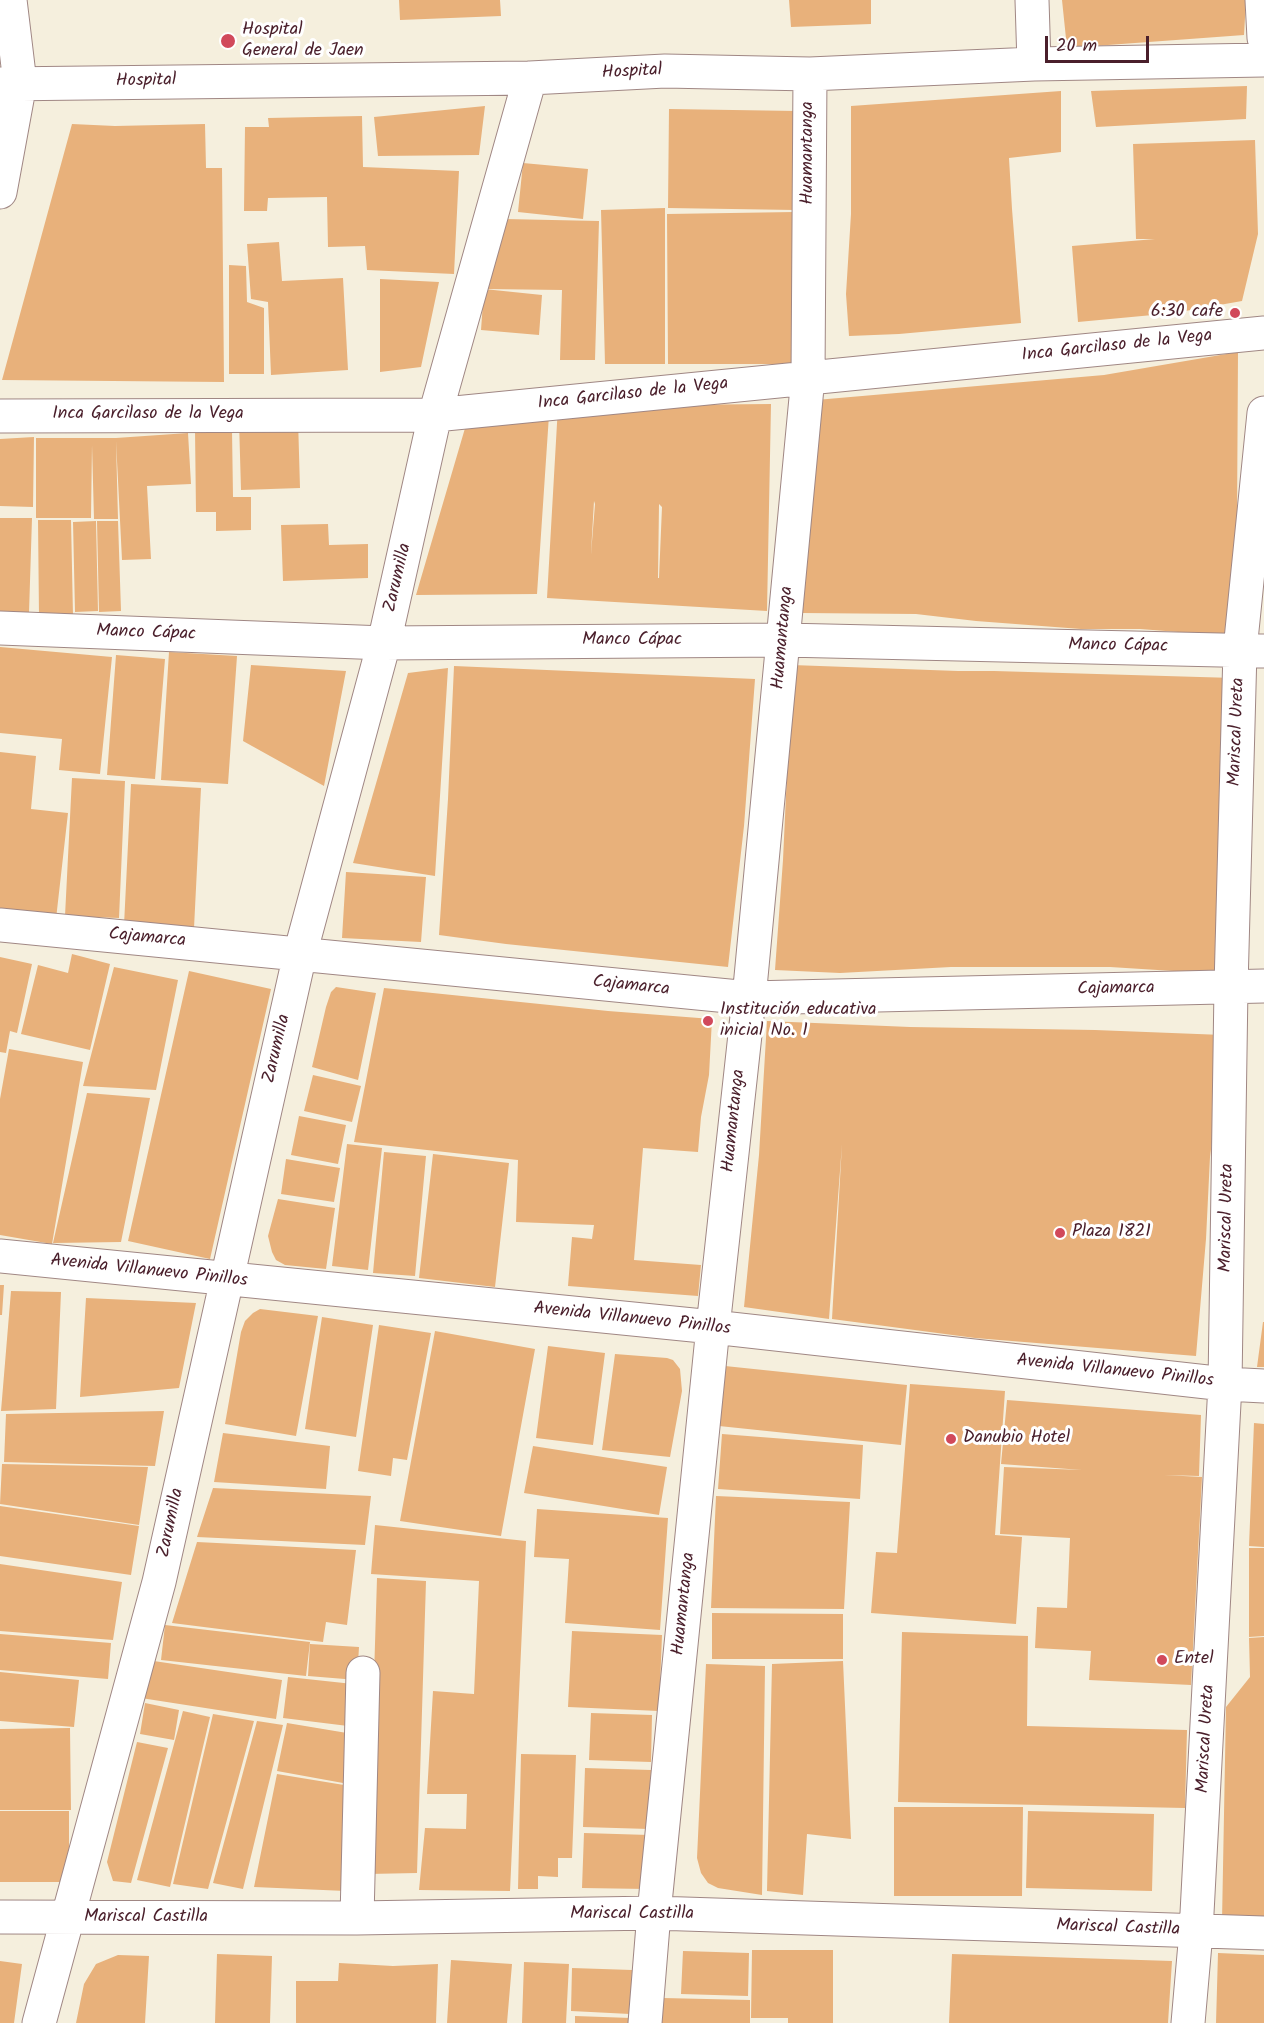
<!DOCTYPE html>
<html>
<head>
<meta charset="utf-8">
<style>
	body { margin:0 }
	#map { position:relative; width:1264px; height:2023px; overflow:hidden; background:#f5efdd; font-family:Kalam,sans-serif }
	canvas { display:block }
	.scale { position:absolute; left:1045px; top:36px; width:104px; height:27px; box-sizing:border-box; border:3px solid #4a1f2b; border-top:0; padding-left:8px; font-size:18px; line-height:21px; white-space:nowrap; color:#4a1f2b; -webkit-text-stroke:4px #fff; paint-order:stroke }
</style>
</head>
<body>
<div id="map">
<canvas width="1264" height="2023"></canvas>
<div class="scale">20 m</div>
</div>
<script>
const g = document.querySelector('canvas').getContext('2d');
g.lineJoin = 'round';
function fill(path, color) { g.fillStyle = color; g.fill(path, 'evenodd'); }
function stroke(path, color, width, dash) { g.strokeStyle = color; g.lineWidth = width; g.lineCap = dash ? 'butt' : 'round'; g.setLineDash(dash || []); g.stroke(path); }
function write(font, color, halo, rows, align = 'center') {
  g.font = font + ' Kalam,sans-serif'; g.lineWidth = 6; g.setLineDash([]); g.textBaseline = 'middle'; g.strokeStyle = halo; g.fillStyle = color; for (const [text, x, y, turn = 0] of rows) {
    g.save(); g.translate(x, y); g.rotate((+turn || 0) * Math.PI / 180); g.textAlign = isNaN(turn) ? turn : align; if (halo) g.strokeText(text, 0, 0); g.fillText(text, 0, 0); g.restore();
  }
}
fill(new Path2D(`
	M399 0H500L501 16 400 20Z
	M789 0H871V24L791 27Z
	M1062 0H1246L1244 35 1067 48Z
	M1247 86 1246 119 1096 127 1091 91Z
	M1061 91V152L1009 158 1012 209 1021 323 899 334 849 336 846 294 851 214V106Z
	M485 106 479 155 378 156 374 117Z
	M669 109 797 111 795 210 668 208Z
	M362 116 363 167 459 171 454 274 367 270 365 246 328 247 327 197 268 198 267 211H244L245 127H269L268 118Z
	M72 124 115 126 205 124 206 168H222L224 382 2 380Z
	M1255 140 1258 234 1242 301 1174 313 1078 322 1072 246 1155 239H1136L1133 144Z
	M523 163 588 169 583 219 518 212Z
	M665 208V364H605L601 210Z
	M794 212 795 364H668L667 214Z
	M505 219 599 221 595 360H560L562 290 486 289Z
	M279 242 282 281 343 278 348 370 271 375 268 302 251 299 247 244Z
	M229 265 246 266 247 302 264 308V374H229Z
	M380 279 439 282 421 367 380 372Z
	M484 289 542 295 539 335 481 330Z
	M1238 352 1237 522 1229 636 1140 629H1081L976 621 916 614 802 613 816 400 1104 375Z
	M771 404 767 611 547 598 558 406ZM594 501 595 504 591 554V553ZM659 504 662 507 659 578H658Z
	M549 415 537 594 416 595 468 418Z
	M298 419 300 488 241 490 239 421Z
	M195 430H232L233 497H251V530L216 531V512H196Z
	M188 433 191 484 147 486 151 559 122 560 116 441 118 519H94L92 445 91 518H36V438H116Z
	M34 437 33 507 0 506V439Z
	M0 518H32L29 613 0 612Z
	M38 520H71L73 616H39Z
	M96 521 98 611 75 612 73 522Z
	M97 521H118L121 611 99 612Z
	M328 524 329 545 368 544V578L283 581 281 525Z
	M0 647 112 657 100 774 59 770 62 739 0 733Z
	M169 652 237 656 228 784 161 780Z
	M116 655 165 659 155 779 107 775Z
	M251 665 346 671 324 786 243 741Z
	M792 665 958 671H994L1234 678 1221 974 1110 967H951L840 973 775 970 783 860Z
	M454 666 755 679 744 826 728 967 506 944 439 935 448 799Z
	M448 668 435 876 353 863 408 673Z
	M0 752 36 756 31 809 68 813 56 919 0 913Z
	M72 778 125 781 119 918 65 916Z
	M131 784 201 788 194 928 124 925Z
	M346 872 426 877 421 942 342 938Z
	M72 954 110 964 90 1050 21 1034 38 965 68 973Z
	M0 957 32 964 17 1033 10 1031 6 1053 0 1052Z
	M114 967 178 980 156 1090 83 1086Z
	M189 971 271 989 210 1259 128 1241Z
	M336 987 376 993 358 1080 312 1067 326 1007 331 992Z
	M384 988 608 1011 712 1019 709 1075 701 1117 698 1152 643 1148 634 1260 701 1265 698 1296 568 1286 572 1237 592 1239 594 1225 516 1222 518 1160 354 1142Z
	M767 1021 910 1027 1095 1030 1223 1035 1218 1095 1210 1157 1206 1239 1196 1356 975 1338 832 1319 842 1144 829 1319 744 1307 759 1155Z
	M9 1049 83 1062 52 1244 0 1235V1099Z
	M313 1075 361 1086 352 1122 304 1111Z
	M87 1093 150 1098 121 1242 53 1243Z
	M299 1116 346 1125 338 1164 291 1155Z
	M347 1144 382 1148 368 1270 332 1266Z
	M384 1152 426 1156 415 1276 373 1273Z
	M433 1154 509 1163 495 1287 419 1278Z
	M286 1159 340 1168 334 1202 281 1194Z
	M278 1199 335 1208 326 1269 285 1265 276 1260 272 1252 268 1236Z
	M0 1285H4L2 1315H0Z
	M11 1291 61 1292 56 1409 1 1411Z
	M86 1298 196 1303 179 1388 80 1397Z
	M260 1309 318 1316 296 1436 225 1424 241 1332 245 1321 253 1313Z
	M322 1317 373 1325 356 1437 305 1429Z
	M1263 1322H1264V1367H1257Z
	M379 1325 431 1333 407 1460 393 1458 391 1476 358 1471Z
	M435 1331 535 1349 501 1536 400 1521Z
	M548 1346 605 1353 593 1445 536 1438Z
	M615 1354 667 1358 673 1360 680 1369 682 1391 670 1457 602 1450Z
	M725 1366 907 1385 901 1445 719 1426Z
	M910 1384 1005 1391 995 1535 1022 1537 1016 1624 871 1613 876 1552 897 1553Z
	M1007 1400 1201 1415 1199 1476 1164 1475 1202 1477 1191 1685 1089 1680 1091 1651 1035 1648 1037 1607 1067 1608 1070 1538 1000 1534 1004 1467 1082 1470 1001 1464Z
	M164 1411 155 1466 4 1462 6 1414Z
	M1254 1423 1264 1424V1547L1249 1546Z
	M223 1433 330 1446 326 1489 214 1482Z
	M722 1434 863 1445 860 1499 718 1489Z
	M533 1446 667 1467 659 1515 524 1493Z
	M2 1464 148 1467 139 1525 0 1504Z
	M213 1488 371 1496 365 1545 197 1537Z
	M716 1496 850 1502 844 1609 711 1608Z
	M0 1506 139 1526 131 1575 0 1556Z
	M537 1509 668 1518 660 1630 565 1623 569 1559 534 1557Z
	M375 1525 526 1541 510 1891 419 1890 425 1828 466 1829 467 1794H427L433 1691 474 1694 479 1581 371 1574Z
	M197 1542 356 1550 347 1625 326 1622 323 1642 172 1623Z
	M1249 1548H1264V1636L1249 1637Z
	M0 1564 122 1582 113 1640 0 1631Z
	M377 1578 426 1581 417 1873 368 1874Z
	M712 1613 843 1614V1659H712Z
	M165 1625 310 1642 306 1676 161 1660Z
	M572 1631 662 1635 659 1711 568 1707Z
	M902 1632 1028 1636 1027 1726 1187 1730 1185 1808 898 1802Z
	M0 1634 111 1643 108 1679 0 1670Z
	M1264 1637V1921H1222L1226 1707 1250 1677 1249 1638Z
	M310 1644 359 1647 357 1680 308 1676Z
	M147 1660 282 1680 276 1719 141 1698Z
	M843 1661 851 1839 807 1834 803 1895 767 1891 772 1664Z
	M706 1664 765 1666 762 1895 718 1888 708 1883 701 1873 697 1858Z
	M0 1672 79 1680 74 1727 0 1721Z
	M288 1677 353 1684 348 1726 283 1718Z
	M145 1703 179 1710 174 1740 140 1734Z
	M183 1711 210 1717 170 1887 137 1880Z
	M591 1713 652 1715 651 1762 589 1760Z
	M213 1714 254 1721 208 1889 173 1884Z
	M257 1721 283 1725 243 1889 213 1883Z
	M287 1723 347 1733 343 1783 277 1771Z
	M70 1728 71 1810H0V1729Z
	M137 1742 168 1748 131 1883 113 1881 107 1862Z
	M521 1754 576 1755 572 1858H558V1877L538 1876V1889H518Z
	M585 1768 651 1770 649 1829 583 1827Z
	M277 1774 344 1785 346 1891 254 1887Z
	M894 1807H1023L1022 1896H894Z
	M0 1811H69V1882H0Z
	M1028 1811 1154 1814 1152 1891 1026 1888Z
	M584 1833 649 1835 647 1889 582 1888Z
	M752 1950H833V2023H788V2018H751Z
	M683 1951 749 1953 748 1996 681 1994Z
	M1218 1953 1264 1955V2023H1216Z
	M217 1954 272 1956 270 2023H215Z
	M952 1954 1172 1961 1168 2023H949Z
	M118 1955 149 1956 145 2023H76L84 1984 96 1964Z
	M451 1960 512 1964 507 2023H447Z
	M0 1961 22 1964 14 2023H0Z
	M524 1962 569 1964 566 2023H522Z
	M339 1963 393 1966 438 1964 436 2023H296V1981H338Z
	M572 1968 632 1970 630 2014 571 2011Z
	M663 1998 750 2000V2023H662Z
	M575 2016 631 2018 630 2023H575Z`), '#e8b17b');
const minor = new Path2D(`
	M1032 0 1034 64
	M1262 0 1264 38
	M0 84 530 78 665 71 810 74 1034 64 1264 60
	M0 192 20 83 10 0
	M0 416 435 415 1264 333
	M0 628 384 643 784 640 1264 651
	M0 925 749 998 1264 986
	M0 1256 713 1327 1225 1384 1264 1386
	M0 1917 357 1918 654 1913 1264 1933
	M357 1918 363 1673
	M39 2023 159 1582 300 954 384 643 435 415 530 78
	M645 2023 654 1913 713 1327 749 998 808 377 810 74
	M1188 2023 1196 1932 1225 1384 1231 987 1240 650 1264 413`);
stroke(minor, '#a08784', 35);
stroke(minor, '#fff', 33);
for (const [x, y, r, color] of [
	[228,41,8,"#d1495b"],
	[1235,313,6,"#d1495b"],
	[708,1021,6,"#d1495b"],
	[1060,1233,6,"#d1495b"],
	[951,1439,6,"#d1495b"],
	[1162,1660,6,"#d1495b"]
]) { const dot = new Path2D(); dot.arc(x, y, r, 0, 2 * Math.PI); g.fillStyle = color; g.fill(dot); stroke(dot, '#fff', 2); }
write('18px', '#4a1f2b', '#fff', [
	["Hospital",242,31],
	["General de Jaen",242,52],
	["6:30 cafe",1223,313,"right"],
	["Institución educativa",720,1011],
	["inicial No. 1",720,1032],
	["Plaza 1821",1072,1233],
	["Danubio Hotel",963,1439],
	["Entel",1174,1660]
], 'left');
write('18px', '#4a1f2b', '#fff', [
	["Hospital",632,73,-3],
	["Hospital",146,82,-1],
	["Huamantanga",809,153,-90],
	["Inca Garcilaso de la Vega",1117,347,-6],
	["Inca Garcilaso de la Vega",633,395,-6],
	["Inca Garcilaso de la Vega",148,415],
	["Zarumilla",399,578,-77],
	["Manco Cápac",146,634,2],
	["Huamantanga",784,638,-85],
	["Manco Cápac",632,641],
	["Manco Cápac",1118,647,1],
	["Mariscal Ureta",1238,732,-88],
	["Cajamarca",147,939,5],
	["Cajamarca",631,987,6],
	["Cajamarca",1116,990,-1],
	["Zarumilla",278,1049,-77],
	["Huamantanga",735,1121,-84],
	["Mariscal Ureta",1228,1218,-89],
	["Avenida Villanuevo Pinillos",149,1272,6],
	["Avenida Villanuevo Pinillos",632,1320,6],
	["Avenida Villanuevo Pinillos",1115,1372,6],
	["Zarumilla",172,1523,-78],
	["Huamantanga",685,1604,-84],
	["Mariscal Ureta",1207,1739,-87],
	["Mariscal Castilla",632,1915],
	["Mariscal Castilla",146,1918],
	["Mariscal Castilla",1118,1929,2]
]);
</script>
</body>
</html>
